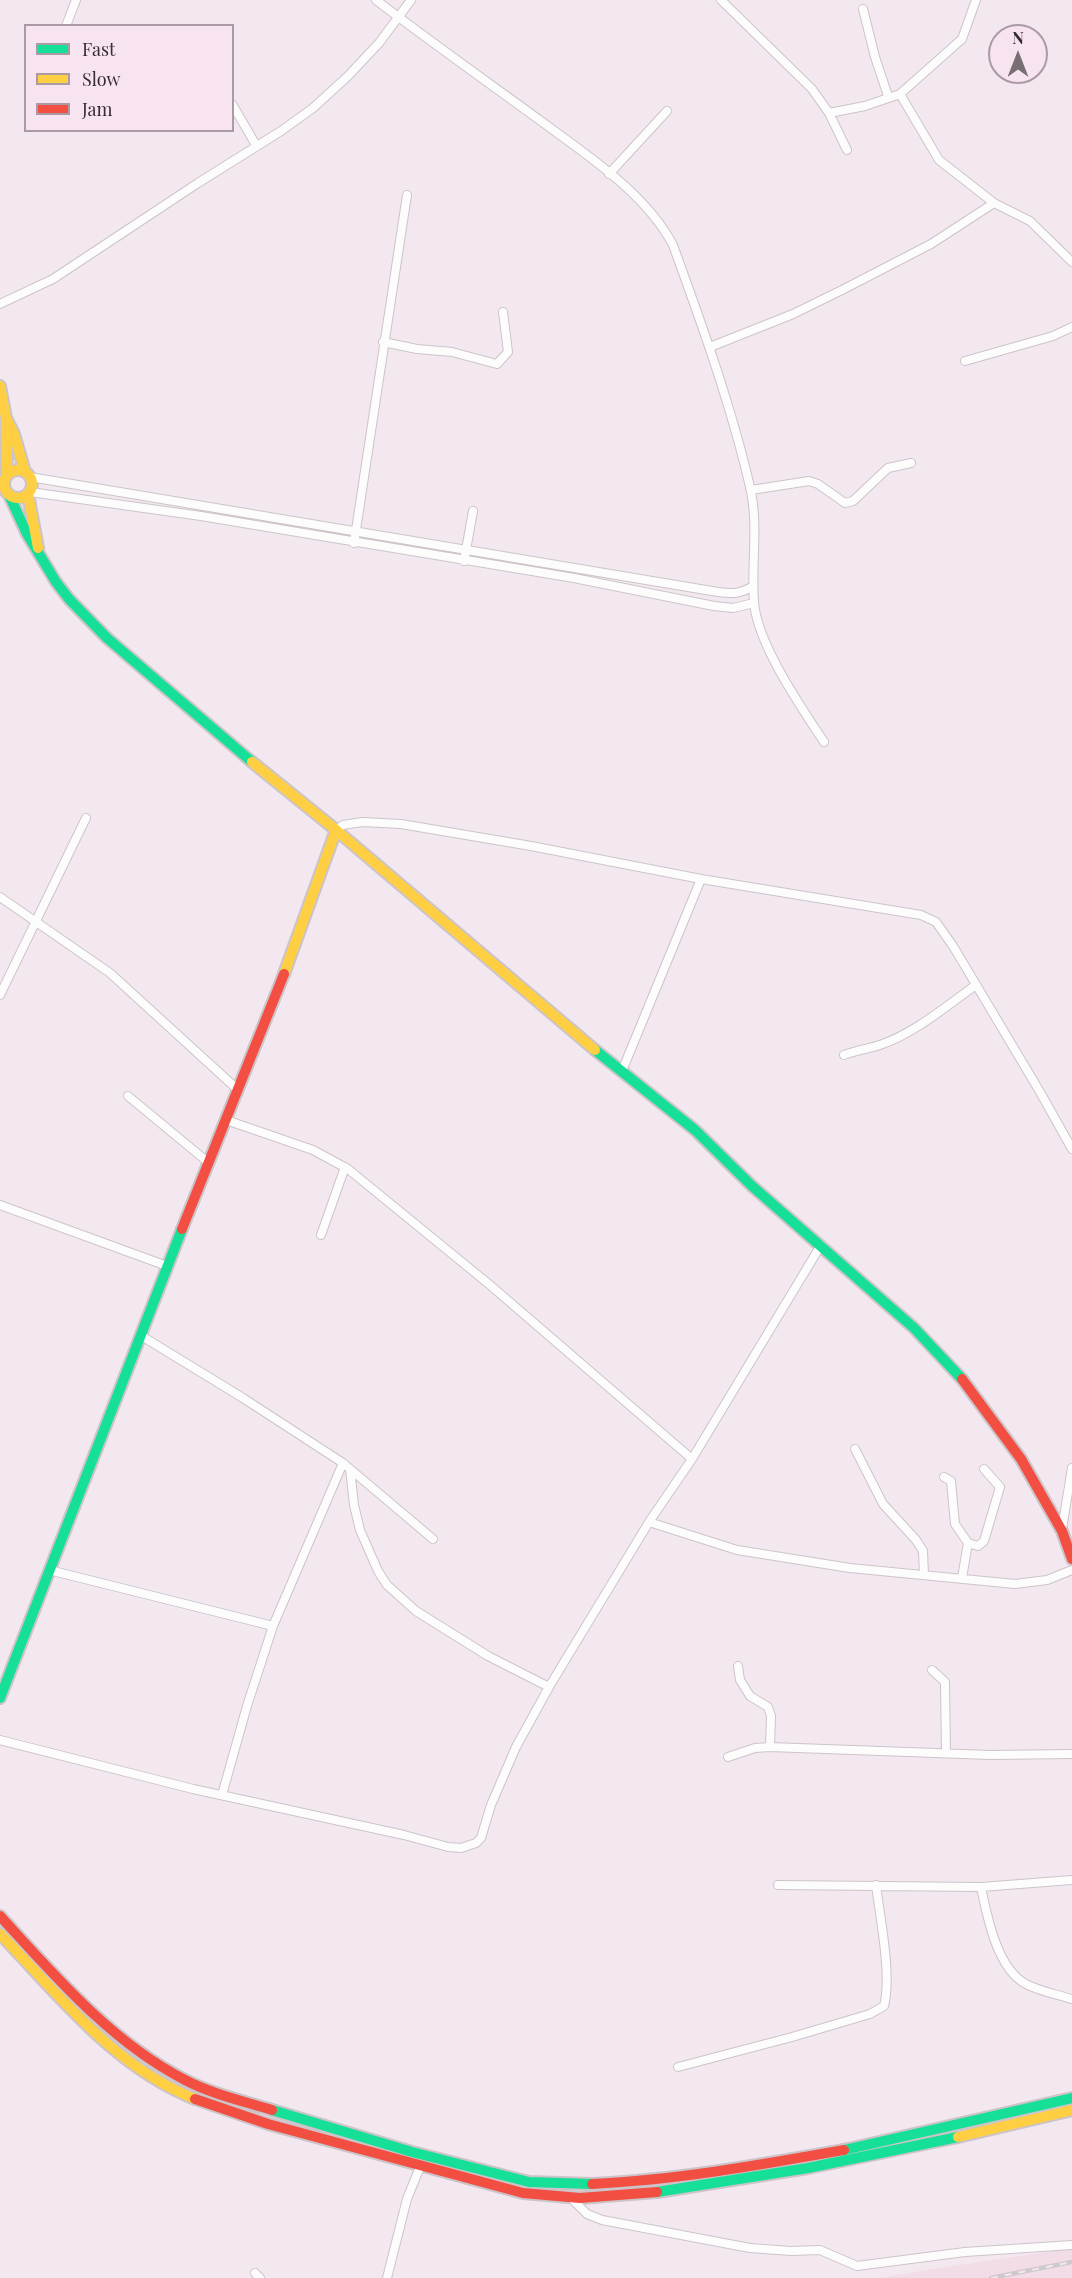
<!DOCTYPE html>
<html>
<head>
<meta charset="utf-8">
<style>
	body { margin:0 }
	#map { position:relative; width:1072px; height:2278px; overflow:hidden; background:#f3e8ef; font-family:"Playfair Display",serif }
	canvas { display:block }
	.legend { position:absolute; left:24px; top:24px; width:210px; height:108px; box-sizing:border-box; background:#f8e3f0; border:2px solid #aa9aa4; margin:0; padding:8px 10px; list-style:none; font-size:18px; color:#352c31 }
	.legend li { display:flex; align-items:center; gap:12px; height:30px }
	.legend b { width:30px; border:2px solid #aa9aa4 }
	.north { position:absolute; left:988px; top:24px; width:60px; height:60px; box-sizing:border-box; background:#f8e3f0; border:2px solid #aa9aa4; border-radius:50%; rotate:0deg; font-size:16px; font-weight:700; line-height:24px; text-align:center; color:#352c31 }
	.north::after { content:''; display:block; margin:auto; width:21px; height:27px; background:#786e74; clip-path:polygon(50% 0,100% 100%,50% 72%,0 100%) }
</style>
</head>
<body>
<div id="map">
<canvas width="1072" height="2278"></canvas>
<ul class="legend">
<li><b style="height:8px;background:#16e098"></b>Fast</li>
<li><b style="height:8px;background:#ffcf43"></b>Slow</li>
<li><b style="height:8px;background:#f24e42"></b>Jam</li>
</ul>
<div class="north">N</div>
</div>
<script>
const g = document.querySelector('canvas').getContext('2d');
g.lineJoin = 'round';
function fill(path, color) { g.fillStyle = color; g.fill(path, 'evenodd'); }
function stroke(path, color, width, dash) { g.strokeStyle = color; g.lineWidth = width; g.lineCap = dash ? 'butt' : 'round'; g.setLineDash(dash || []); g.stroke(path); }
fill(new Path2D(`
	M1072 2248V2278H880L920 2271Z`), '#f1dce8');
const street = new Path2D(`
	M376 0C431 42 489 83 545 124 591 158 646 194 673 245 702 325 731 405 750 487 759 525 751 563 754 601 756 642 801 707 824 742
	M721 0 812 89 829 113 847 150
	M863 9 875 57 888 96
	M66 26 76 0
	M900 94 939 160 994 203 1030 221 1072 262
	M232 104 256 145
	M829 113 865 106 900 94 962 39 976 0
	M609 174 667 111
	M0 304 53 279 198 183 281 131 313 108 348 76 379 43 411 0
	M383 342 417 349 452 352 497 364 508 352 503 312
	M710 347 793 314 842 290 931 244 994 203
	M965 361 1053 336 1072 327
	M30 477 718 592C732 594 741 594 753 586
	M751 490 809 481 818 484 845 503 853 501 888 468 911 463
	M30 492 201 516 574 578 714 606 733 608 754 603
	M354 543 407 195
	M464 561 473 511
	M336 830 343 825 362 822 401 824 531 846 701 879 921 915 936 922 953 946 1040 1092 1072 1149
	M0 897 110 973 237 1089
	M0 995 86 818
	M844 1055C856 1050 868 1049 880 1045 915 1033 946 1006 976 985
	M622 1071 701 879
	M128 1096 209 1163
	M226 1120 313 1150 348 1169 490 1285 692 1459
	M0 1205 167 1266
	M321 1235 345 1167
	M140 1335 243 1398 343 1463 433 1539
	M855 1449 883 1504 916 1540 923 1551 924 1575
	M350 1469 354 1505 360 1530 378 1571 387 1585 416 1611 488 1656 549 1687
	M944 1477 951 1481 955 1524 968 1543 978 1546 984 1541 1000 1487 984 1469
	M649 1522 737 1550 850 1568 1015 1584 1047 1580 1072 1570
	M1062 1529 1072 1468
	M49 1570 273 1626
	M962 1578 968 1543
	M738 1666 740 1680 750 1696 768 1707 771 1716 770 1747
	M932 1670 945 1682 946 1753
	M0 1740 193 1789 404 1835 448 1847 461 1848 476 1843 481 1838 491 1805 516 1747 549 1687 649 1522 692 1459 821 1245
	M728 1757 755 1748 770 1747 990 1755 1072 1754
	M222 1795 247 1706 273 1626 343 1463
	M778 1885 981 1887 1072 1880
	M981 1887C987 1916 997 1969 1026 1984 1039 1991 1056 1994 1071 1999
	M678 2067 792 2037 870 2014 884 2006C892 1975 880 1918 876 1885
	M570 2197 587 2214 602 2220 750 2248 791 2251 820 2250 857 2266 965 2252 1072 2245
	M255 2273 260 2278
	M387 2278 407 2199 420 2167`);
const fast = new Path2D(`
	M10 497 27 534 56 582 69 599 107 638 252 762
	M595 1050 695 1130 752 1186 914 1328 962 1379
	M0 1698 182 1229
	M272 2110 412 2152 529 2182 592 2184
	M844 2150 1072 2098
	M657 2192 808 2168 958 2137`);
const slow = new Path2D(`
	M0 386 6 418 7 474
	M6 418 14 434 25 472
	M4 484a14 14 0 1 1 28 0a14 14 0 1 1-28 0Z
	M28 494 38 548
	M252 762 336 830 595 1050
	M284 974 336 830
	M0 1934C59 1995 114 2067 195 2099
	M958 2137 1072 2110`);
const jam = new Path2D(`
	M182 1229 284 974
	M962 1379 1021 1459 1062 1531 1072 1559
	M0 1916C55 1976 111 2042 185 2080 212 2094 243 2101 272 2110
	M195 2099 268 2124 523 2193 580 2198 657 2192
	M592 2184C677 2180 760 2165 844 2150`);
stroke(street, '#ccc4c9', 10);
stroke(fast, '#ccc4c9', 14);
stroke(slow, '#ccc4c9', 14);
stroke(jam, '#ccc4c9', 14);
stroke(street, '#fdfcfd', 8);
stroke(fast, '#16e098', 10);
stroke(slow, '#ffcf43', 10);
stroke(jam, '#f24e42', 10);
const rail = new Path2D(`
	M991 2278 1072 2262`);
stroke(rail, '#cdcacc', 4.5);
stroke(rail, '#f8e3f0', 2, [7]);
</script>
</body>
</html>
